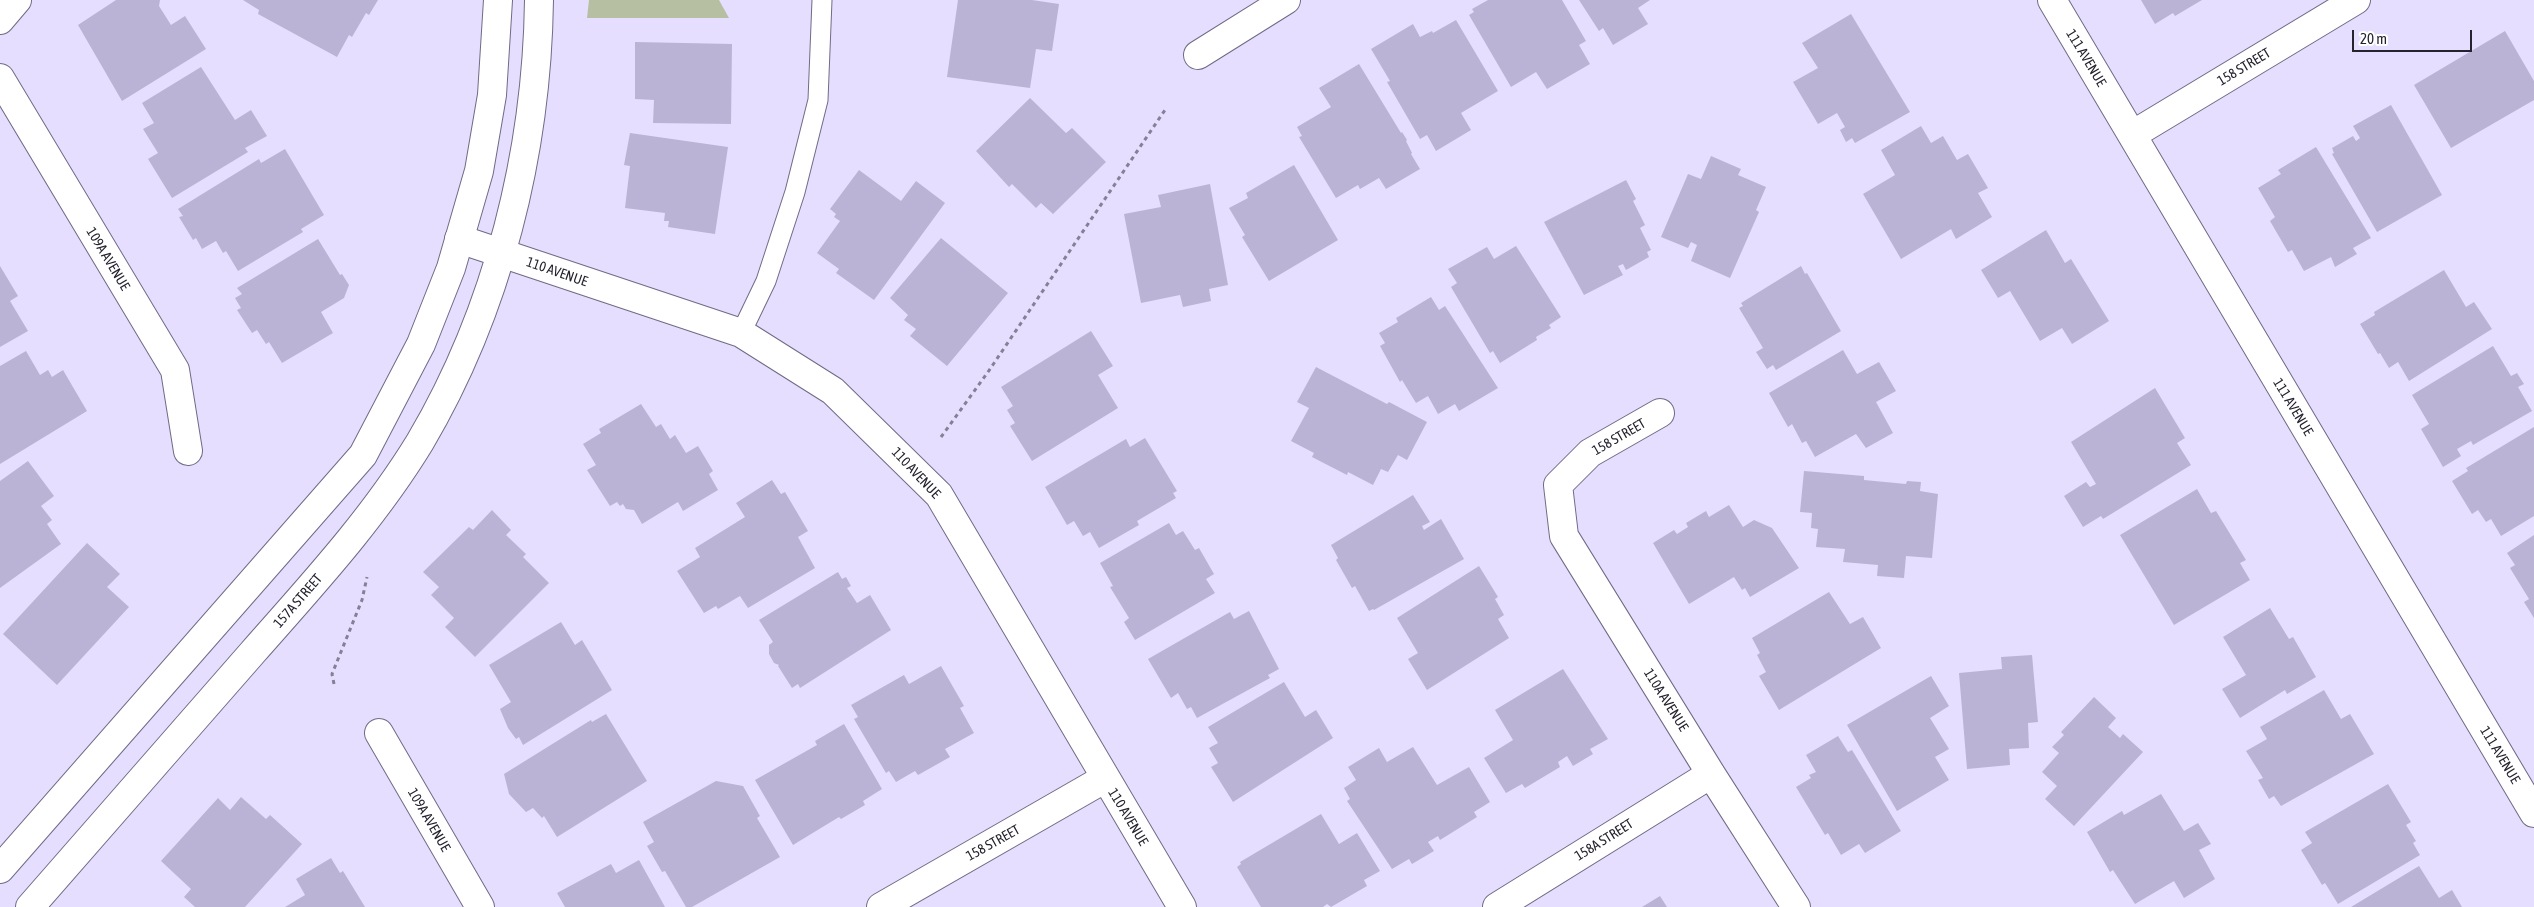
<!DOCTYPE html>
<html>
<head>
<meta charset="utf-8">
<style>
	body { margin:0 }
	#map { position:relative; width:2534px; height:907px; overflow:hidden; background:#e6defe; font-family:"Asap Condensed",sans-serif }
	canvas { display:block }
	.scale { position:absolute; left:2352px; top:30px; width:120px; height:22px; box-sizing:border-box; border:2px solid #26232e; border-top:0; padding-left:6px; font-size:15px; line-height:18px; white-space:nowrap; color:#26232e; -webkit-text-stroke:4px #fff; paint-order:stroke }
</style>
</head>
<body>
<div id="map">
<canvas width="2534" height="907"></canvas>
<div class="scale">20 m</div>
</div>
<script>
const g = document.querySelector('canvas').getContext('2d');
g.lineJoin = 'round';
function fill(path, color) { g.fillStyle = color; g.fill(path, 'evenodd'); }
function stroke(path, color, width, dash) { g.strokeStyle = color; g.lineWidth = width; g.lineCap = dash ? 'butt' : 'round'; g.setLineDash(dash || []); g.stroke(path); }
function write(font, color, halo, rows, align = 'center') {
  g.font = font + ' "Asap Condensed",sans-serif'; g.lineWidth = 5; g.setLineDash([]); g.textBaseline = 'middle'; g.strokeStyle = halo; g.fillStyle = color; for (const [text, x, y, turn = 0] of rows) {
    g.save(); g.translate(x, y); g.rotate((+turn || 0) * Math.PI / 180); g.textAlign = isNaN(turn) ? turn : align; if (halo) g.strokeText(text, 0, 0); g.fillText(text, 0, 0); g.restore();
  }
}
fill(new Path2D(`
	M589 0H719L729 18H587Z`), '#b7bfa3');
fill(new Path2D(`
	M116 0H160L159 6 171 25 185 16 206 49 122 101 78 25Z
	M243 0H378L369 15 366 13 352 37 349 35 337 57 258 14 259 10Z
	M958 0H1032L1059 4 1052 51 1036 49 1030 88 947 77Z
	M1488 0H1562L1586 41 1579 45 1590 64 1547 89 1536 72 1511 87 1469 15 1474 12 1472 9Z
	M1579 0H1650L1638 8 1648 24 1613 45 1603 28 1599 31Z
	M2141 0H2202L2175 16 2173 13 2155 24Z
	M1851 14 1910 112 1855 143 1852 138 1846 142 1840 130 1845 127 1837 113 1818 124 1793 82 1818 68 1802 43Z
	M1456 20 1498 91 1461 113 1471 130 1436 151 1427 135 1420 139 1387 82 1390 81 1371 49 1413 24 1420 37 1432 31 1433 33Z
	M2505 31 2534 81V100L2451 148 2414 85Z
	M635 42 732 44 731 124 653 123 654 100 635 99Z
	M1359 64 1401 133 1402 132 1407 140 1406 141 1412 153 1411 154 1420 169 1386 189 1379 178 1360 189 1358 185 1336 198 1299 137 1302 136 1297 127 1331 107 1319 88Z
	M201 67 235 120 251 110 267 136 245 148 248 152 172 198 148 159 158 153 143 129 154 123 142 103Z
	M1030 98 1066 133 1072 128 1106 162 1053 214 1041 203 1036 208 1012 184 1009 187 976 151Z
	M2391 105 2442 195 2377 232 2332 154 2334 153 2332 148 2353 136 2356 141 2360 138 2353 126Z
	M1921 126 1931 143 1943 136 1957 160 1968 154 1988 188 1978 193 1992 217 1956 239 1951 229 1901 259 1863 194 1895 175 1881 150Z
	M630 133 728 147 715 234 668 227 669 221H664L665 213 625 208 630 166 624 165Z
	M2316 147 2371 238 2353 248 2357 254 2335 267 2331 257 2304 271 2292 250 2288 252 2270 221 2275 217 2258 188 2281 174 2278 170Z
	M285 149 324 215 301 229 303 232 238 271 226 251 223 253 216 241 202 249 196 238 193 240 179 217 183 216 178 209 259 159 261 163Z
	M1711 156 1741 169 1738 175 1766 187 1756 210 1759 212 1730 278 1691 261 1697 245 1691 242 1688 248 1661 237 1688 174 1701 179Z
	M1294 165 1338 240 1269 281 1242 237 1245 235 1229 208 1248 198 1246 193Z
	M859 170 901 201 916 181 945 203 874 300 836 273 839 269 817 253 840 221 834 217 836 214 830 209Z
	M1626 180 1636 199 1633 201 1645 225 1640 228 1651 250 1647 252 1649 257 1626 270 1623 264 1618 266 1623 275 1584 295 1544 222Z
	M1210 184 1228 285 1209 289 1211 301 1183 307 1180 295 1141 303 1124 214 1161 207 1158 195Z
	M2046 230 2065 263 2071 259 2109 321 2072 344 2062 328 2040 341 2010 291 1998 298 1981 270Z
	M941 238 1008 293 947 366 910 336 916 329 904 320 908 315 890 298Z
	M318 239 340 275 342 274 349 285 344 298 321 312 333 333 282 363 269 342 266 344 257 330 252 333 237 310 241 308 235 298 242 294 237 288Z
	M1516 246 1561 317 1549 325 1551 328 1536 337 1537 340 1500 363 1493 351 1490 353 1451 287 1457 283 1448 269 1487 247 1494 259Z
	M0 266 18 296 10 301 28 331 0 347Z
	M1801 266 1805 274 1807 273 1841 331 1776 370 1773 365 1767 369 1756 352 1763 348 1739 308 1743 306 1741 303Z
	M2444 270 2466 307 2474 302 2492 329 2409 381 2398 362 2389 368 2380 353 2378 354 2360 324 2375 315 2374 312Z
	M1431 297 1439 310 1445 306 1498 388 1459 411 1455 404 1438 414 1428 396 1416 403 1402 380 1400 382 1380 346 1385 343 1379 333 1398 322 1396 318Z
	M1091 331 1113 366 1098 375 1118 408 1032 461 1010 426 1015 423 1007 410 1013 406 1001 387Z
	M2493 346 2511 376 2517 373 2524 384 2518 387 2532 411 2473 445 2471 441 2457 449 2461 456 2443 467 2421 429 2429 424 2412 395Z
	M1843 350 1857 374 1879 362 1896 391 1876 402 1893 433 1866 448 1856 434 1815 457 1806 441 1802 443 1792 424 1788 427 1769 393Z
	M26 351 40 375 48 370 52 377 63 370 87 411 0 464V366Z
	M1316 367 1387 404 1389 402 1427 422 1407 460 1398 455 1388 472 1381 469 1373 485 1348 472 1347 475 1312 457 1314 453 1291 441 1309 408 1297 402Z
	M2155 388 2185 438 2177 443 2191 465 2103 519 2101 516 2083 527 2064 496 2086 482 2090 487 2096 484 2071 442Z
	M641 404 656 427 661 424 670 439 675 435 686 453 698 446 713 471 709 474 718 490 683 511 678 502 642 524 634 510 626 509 623 504 620 506 617 502 610 506 587 470 596 465 583 444 601 433 599 429Z
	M2534 427V516L2501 536 2491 519 2486 522 2478 510 2472 514 2452 481 2468 471 2466 468Z
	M1145 438 1177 491 1173 493 1176 498 1137 521 1139 525 1099 548 1090 532 1083 536 1074 521 1067 525 1045 487 1126 439 1130 447Z
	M28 461 54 496 41 506 52 520 47 524 61 544 0 588V481Z
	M1804 471 1864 476V480L1906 484 1907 481 1921 482 1920 491 1938 494 1932 558 1906 556 1904 578 1877 576 1878 565 1843 562 1845 549 1816 547 1818 529 1811 528 1812 513 1800 512Z
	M772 480 781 494 785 492 808 531 798 537 815 568 748 608 740 596 718 609 716 606 704 613 677 571 700 557 695 548 745 517 736 503Z
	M2197 489 2211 513 2216 511 2246 560 2240 563 2250 580 2174 625 2120 535Z
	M1413 495 1430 522 1422 526 1424 530 1441 519 1464 559 1374 610 1373 609 1369 611 1355 586 1352 588 1336 560 1338 558 1331 545Z
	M1729 505 1743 527 1754 520 1772 528 1799 568 1750 597 1745 588 1742 590 1734 577 1689 604 1653 543 1674 530 1677 534 1688 527 1686 523 1706 511 1709 517Z
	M492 510 511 530 506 535 526 554 523 557 549 583 475 657 445 627 454 618 431 595 439 587 423 572 469 527 473 530Z
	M1169 523 1176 535 1183 531 1195 550 1199 548 1214 574 1206 579 1215 593 1135 640 1124 622 1129 618 1110 587 1113 586 1100 563Z
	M2534 535V618L2524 602 2529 599 2510 568 2515 565 2507 553Z
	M87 543 120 574 107 587 129 607 57 685 3 634Z
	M1479 566 1498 597 1495 599 1504 615 1498 619 1509 638 1427 690 1408 659 1418 653 1397 618Z
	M838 572 842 579 846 577 851 586 847 588 857 603 870 595 891 630 800 688 798 684 792 688 778 666 779 665 774 663 769 654V645L773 642 759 620Z
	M1829 592 1850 624 1863 617 1881 648 1779 710 1759 676 1766 672 1757 655 1760 653 1752 638Z
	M2270 608 2289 639 2293 637 2316 677 2287 694 2285 690 2240 718 2222 689 2246 675 2223 637Z
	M1249 611 1279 669 1268 675 1270 678 1197 718 1191 707 1187 709 1178 693 1171 698 1148 659 1230 612 1234 619Z
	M561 622 575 645 582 640 612 690 523 745 519 737 516 739 508 728 500 709 511 702 489 665Z
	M2032 655 2038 722 2028 723 2029 748 2009 749 2010 765 1967 769 1959 673 2002 669 2001 657Z
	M941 666 964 706 960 708 974 733 945 749 950 757 918 775 915 771 896 782 889 771 886 773 854 719 858 717 851 705 904 675 909 684Z
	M1563 669 1608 739 1590 749 1593 754 1573 766 1567 756 1558 762 1560 767 1525 788 1522 784 1506 793 1484 758 1513 740 1495 710Z
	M1931 676 1949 706 1930 718 1949 749 1935 757 1949 780 1897 811 1847 725Z
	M1284 682 1305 717 1316 710 1333 738 1233 802 1211 767 1218 763 1209 748 1218 743 1208 727Z
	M2324 690 2341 719 2350 714 2374 754 2281 806 2274 796 2269 799 2258 780 2263 778 2246 751 2267 739 2260 727Z
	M2094 697 2116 718 2108 727 2120 738 2123 734 2143 752 2074 826 2045 799 2057 786 2042 772 2059 753 2052 747 2064 735 2061 732Z
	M606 714 647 781 557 837 544 816 542 818 533 808 526 812 509 794 504 774 591 720 592 722Z
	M844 724 882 789 863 801 865 805 841 819 839 817 793 845 755 780 817 745 815 741Z
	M1838 736 1848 752 1852 750 1901 831 1865 853 1859 844 1841 855 1828 833 1825 835 1796 787 1811 778 1809 775 1816 772 1806 755Z
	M1413 747 1437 785 1469 767 1490 802 1474 812 1477 817 1440 840 1438 836 1428 842 1434 851 1412 864 1409 859 1392 869 1347 801 1350 799 1344 788 1356 780 1348 767 1379 748 1387 762Z
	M716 781 743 786 760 816 757 818 780 857 692 907H686L665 871 662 872 647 846 654 842 643 822Z
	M2388 784 2411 822 2406 825 2416 841 2413 843 2420 855 2338 904 2325 883 2322 885 2301 850 2312 843 2305 832Z
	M2161 794 2184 831 2198 823 2211 844 2199 850 2215 879 2184 898 2174 881 2135 904 2113 870 2110 872 2087 832 2122 811 2124 815Z
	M241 797 266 819 270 815 302 844 245 907H195L184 897 191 889 161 861 218 798 230 810Z
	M1321 814 1339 844 1357 833 1380 871 1364 880 1367 886 1331 907 1327 904 1323 907H1261L1237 867 1241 864 1240 862Z
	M331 858 340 873 343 871 365 907H285L305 895 296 879Z
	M639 860 665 907H565L557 893 611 864 616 873Z
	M2419 866 2439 898 2452 890 2462 907H2351Z
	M1660 896 1667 907H1642Z`), '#bbb3d5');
const service = new Path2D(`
	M741 333 766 281 795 192 818 100 822 0`);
const minor = new Path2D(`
	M2052 0 2534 813
	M0 20 17 0
	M1198 55 1286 0
	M0 78 175 370 188 451
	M2132 135 2356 0
	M459 239 741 333 833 391 939 495 1182 907
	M1660 413 1590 453 1558 485 1564 536 1711 774 1796 907
	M379 733 480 907
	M881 907 1104 779
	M1497 907 1711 774`);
const tertiary = new Path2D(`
	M0 869 363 455 421 344 451 268 479 171 492 95 498 0
	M30 907C104 822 179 737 253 652 312 585 373 519 420 442 498 310 537 152 539 0`);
stroke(service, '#716a85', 21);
stroke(minor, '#716a85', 30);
stroke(tertiary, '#716a85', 30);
stroke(new Path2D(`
	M941 437 988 372 1167 107
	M334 684 332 674 362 600 367 577`), '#858095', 3, [4, 4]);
stroke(service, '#fff', 19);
stroke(minor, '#fff', 28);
stroke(tertiary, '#fff', 28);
write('14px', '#26232e', '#fff', [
	["111 AVENUE",2086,58,59],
	["158 STREET",2244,67,-31],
	["109A AVENUE",108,259,59],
	["110 AVENUE",557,272,19],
	["111 AVENUE",2293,407,59],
	["158 STREET",1619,437,-30],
	["110 AVENUE",916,473,47],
	["157A STREET",298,601,-49],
	["110A AVENUE",1666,700,58],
	["111 AVENUE",2500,755,59],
	["110 AVENUE",1128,817,59],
	["109A AVENUE",429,820,60],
	["158A STREET",1604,840,-32],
	["158 STREET",993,843,-29]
]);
</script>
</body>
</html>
